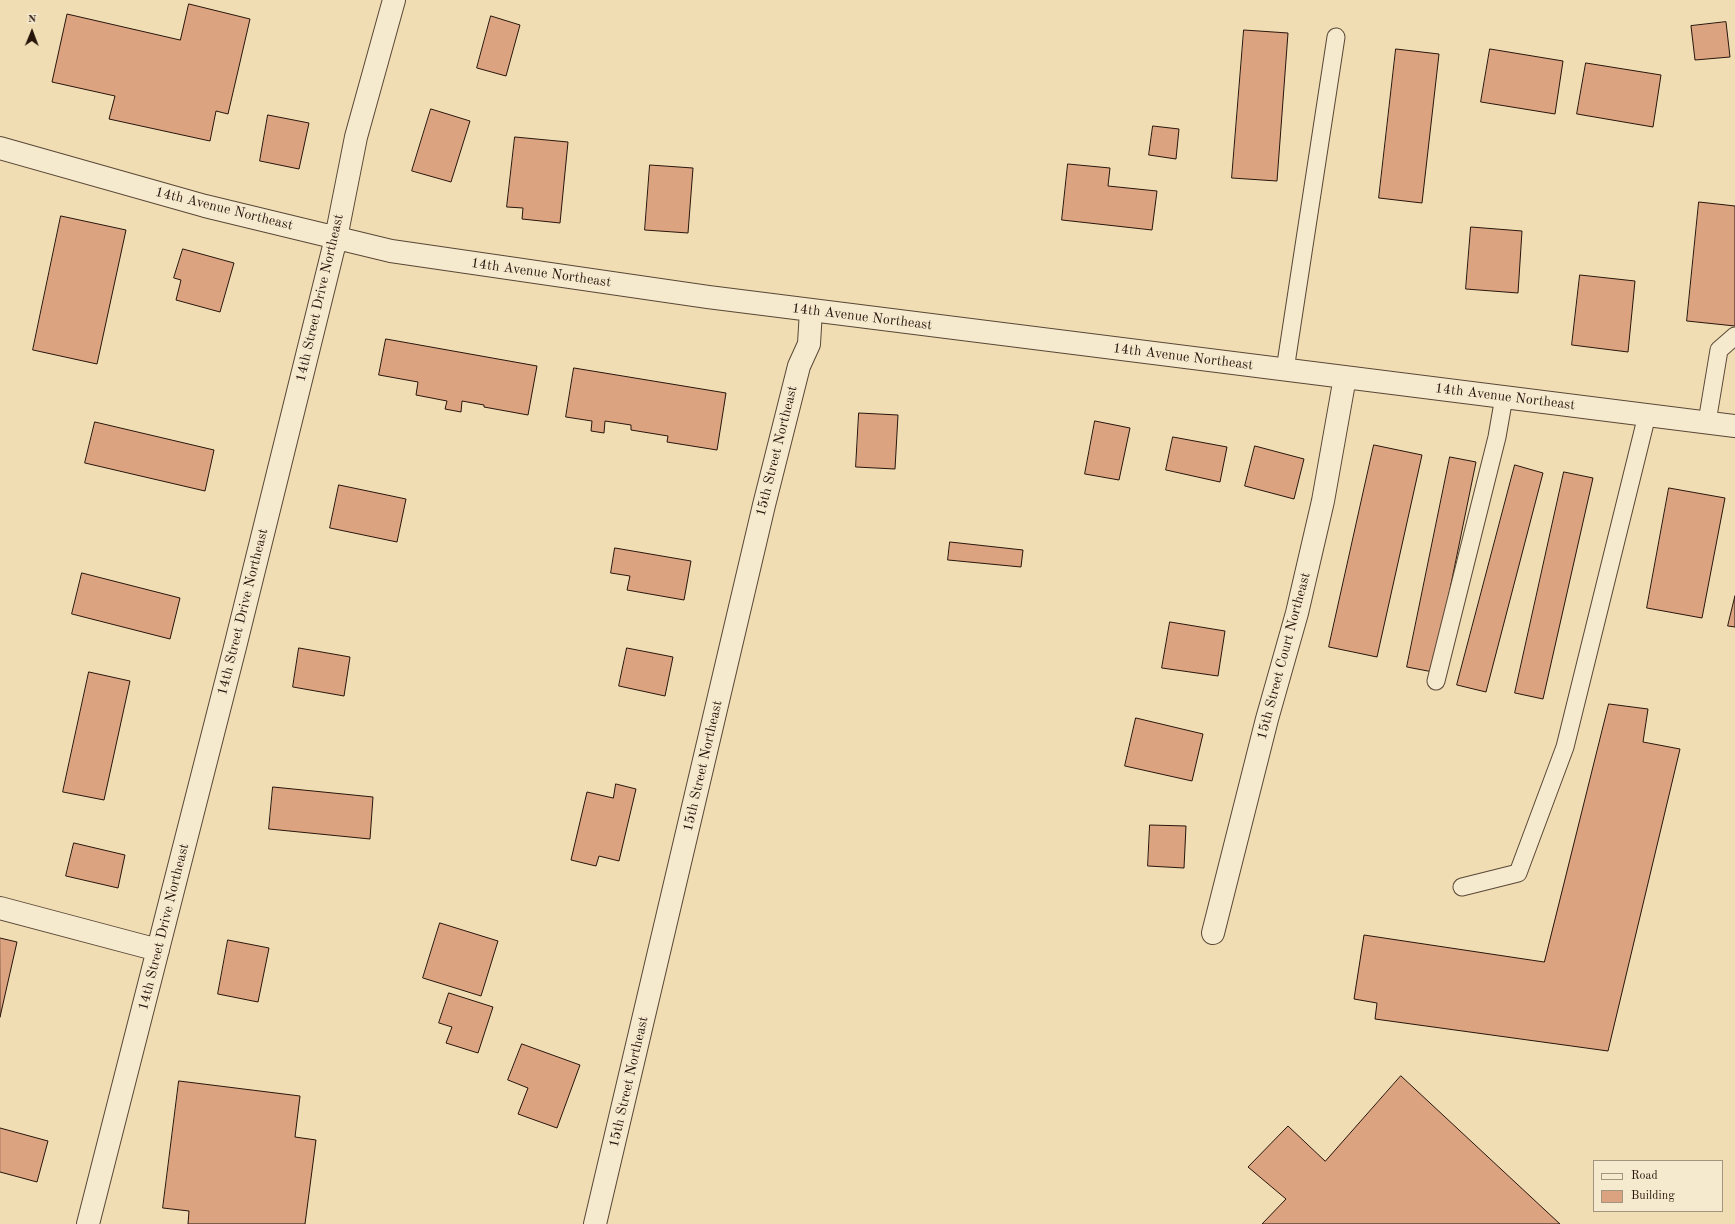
<!DOCTYPE html>
<html>
<head>
<meta charset="utf-8">
<style>
	body { margin:0 }
	#map { position:relative; width:1735px; height:1224px; overflow:hidden; background:#f0ddb3; font-family:"Old Standard TT",serif }
	canvas { display:block }
	.legend { position:absolute; left:1593px; top:1160px; width:130px; height:52px; box-sizing:border-box; background:#f5e9ce; border:1px solid #a39480; margin:0; padding:5px 7px; list-style:none; font-size:12px; color:#27150c }
	.legend li { display:flex; align-items:center; gap:8px; height:20px }
	.legend b { width:20px; border:1px solid #a39480 }
	.north { position:absolute; left:12px; top:12px; width:40px; height:40px; -webkit-text-stroke:3px #f5e9ce; paint-order:stroke; rotate:1deg; font-size:11px; font-weight:700; line-height:16px; text-align:center; color:#27150c }
	.north::after { content:''; display:block; margin:auto; width:14px; height:18px; background:#27150c; clip-path:polygon(50% 0,100% 100%,50% 72%,0 100%) }
</style>
</head>
<body>
<div id="map">
<canvas width="1735" height="1224"></canvas>
<ul class="legend">
<li><b style="height:5px;background:#f5e9ce"></b>Road</li>
<li><b style="height:11px;background:#dba380"></b>Building</li>
</ul>
<div class="north">N</div>
</div>
<script>
const g = document.querySelector('canvas').getContext('2d');
g.lineJoin = 'round';
function fill(path, color) { g.fillStyle = color; g.fill(path, 'evenodd'); }
function stroke(path, color, width, dash) { g.strokeStyle = color; g.lineWidth = width; g.lineCap = dash ? 'butt' : 'round'; g.setLineDash(dash || []); g.stroke(path); }
function write(font, color, halo, rows, align = 'center') {
  g.font = font + ' "Old Standard TT",serif'; g.lineWidth = 3; g.setLineDash([]); g.textBaseline = 'middle'; g.strokeStyle = halo; g.fillStyle = color; for (const [text, x, y, turn = 0] of rows) {
    g.save(); g.translate(x, y); g.rotate((+turn || 0) * Math.PI / 180); g.textAlign = isNaN(turn) ? turn : align; if (halo) g.strokeText(text, 0, 0); g.fillText(text, 0, 0); g.restore();
  }
}
const building = new Path2D(`
	M189 4 250 19 228 114 216 111 210 141 109 119 115 96 52 82 67 14 180 40Z
	M491 16 520 25 506 76 477 68Z
	M1726 22 1730 57 1695 60 1691 26Z
	M1244 30 1288 33 1277 181 1232 178Z
	M1396 49 1439 54 1422 203 1379 198Z
	M1490 49 1563 61 1555 114 1481 102Z
	M1586 63 1661 75 1653 127 1577 114Z
	M431 109 470 121 451 182 412 171Z
	M268 115 309 123 299 169 260 161Z
	M1153 126 1179 129 1176 159 1149 155Z
	M515 137 568 142 560 223 522 219 523 208 507 207Z
	M1068 164 1110 168 1108 186 1157 191 1152 230 1062 220Z
	M650 165 693 168 688 233 645 230Z
	M1699 202 1735 206V326L1687 321Z
	M61 216 126 230 97 364 33 350Z
	M1471 227 1522 231 1518 293 1466 289Z
	M183 249 234 263 220 312 176 300 181 280 174 278Z
	M1580 275 1635 281 1628 352 1572 345Z
	M386 339 537 366 528 415 484 407V405L462 401 461 412 445 409 447 401 416 395 418 382 379 375Z
	M574 368 726 393 717 450 667 442 668 436 631 430V425L605 421 604 433 591 431 592 421 566 417Z
	M859 413 898 415 895 469 856 467Z
	M1095 421 1130 428 1119 480 1085 474Z
	M95 422 214 450 205 491 85 463Z
	M1173 437 1227 447 1220 482 1166 470Z
	M1374 445 1422 455 1377 657 1329 647Z
	M1255 446 1304 459 1294 499 1245 486Z
	M1450 457 1476 462 1433 672 1407 667Z
	M1515 465 1543 473 1486 692 1457 685Z
	M1564 472 1593 478 1543 699 1515 693Z
	M339 485 406 499 397 542 330 528Z
	M1669 488 1725 498 1702 618 1647 608Z
	M950 542 1023 550 1021 567 948 560Z
	M615 548 691 561 684 600 627 590 630 576 611 573Z
	M82 573 180 598 170 639 72 614Z
	M1735 596V627L1728 626Z
	M1170 622 1225 631 1218 676 1162 668Z
	M299 648 350 657 344 696 293 687Z
	M627 648 673 657 665 696 619 686Z
	M89 672 130 681 104 800 63 792Z
	M1609 704 1648 709 1643 742 1680 749 1608 1051 1375 1019 1377 1003 1354 999 1364 935 1544 962Z
	M1136 718 1203 734 1192 781 1125 766Z
	M616 784 636 789 619 861 599 856 596 866 571 860 587 792 613 798Z
	M273 787 373 797 370 839 269 829Z
	M1150 825 1186 826 1184 868 1148 866Z
	M74 843 125 855 118 888 66 876Z
	M440 923 498 941 481 996 423 978Z
	M0 938 17 942 0 1017Z
	M228 940 269 948 258 1002 218 994Z
	M449 993 493 1007 478 1053 446 1043 452 1027 439 1023Z
	M522 1044 580 1065 557 1128 518 1114 528 1088 508 1080Z
	M1401 1076 1560 1224H1262L1286 1199 1248 1167 1288 1126 1325 1161Z
	M179 1081 300 1096 295 1137 316 1140 305 1224H188L189 1211 163 1208Z
	M0 1128 48 1141 37 1182 0 1172Z`);
fill(building, '#dba380');
stroke(building, '#27150c', 1);
const service = new Path2D(`
	M1285 370 1336 37
	M1707 422 1719 350 1735 336
	M1436 681 1497 437 1504 397
	M1462 887 1518 873 1565 747 1647 415`);
const minor = new Path2D(`
	M0 148 205 206 391 251 708 297 1735 426
	M0 908 158 950
	M1213 933 1267 719 1297 613 1323 501 1345 377
	M88 1224 235 647 336 238 356 137 394 0
	M595 1224 764 505 799 366 809 344 811 310`);
stroke(service, '#594736', 19);
stroke(minor, '#594736', 24);
stroke(service, '#f5e9ce', 17);
stroke(minor, '#f5e9ce', 22);
write('14px', '#27150c', '#f5e9ce', [
	["14th Avenue Northeast",224,209,14],
	["14th Avenue Northeast",541,273,8],
	["14th Street Drive Northeast",320,298,-77],
	["14th Avenue Northeast",862,317,7],
	["14th Avenue Northeast",1183,357,7],
	["14th Avenue Northeast",1505,397,7],
	["15th Street Northeast",777,451,-76],
	["14th Street Drive Northeast",243,612,-76],
	["15th Street Court Northeast",1284,656,-75],
	["15th Street Northeast",703,766,-77],
	["14th Street Drive Northeast",164,927,-76],
	["15th Street Northeast",629,1082,-77]
]);
</script>
</body>
</html>
